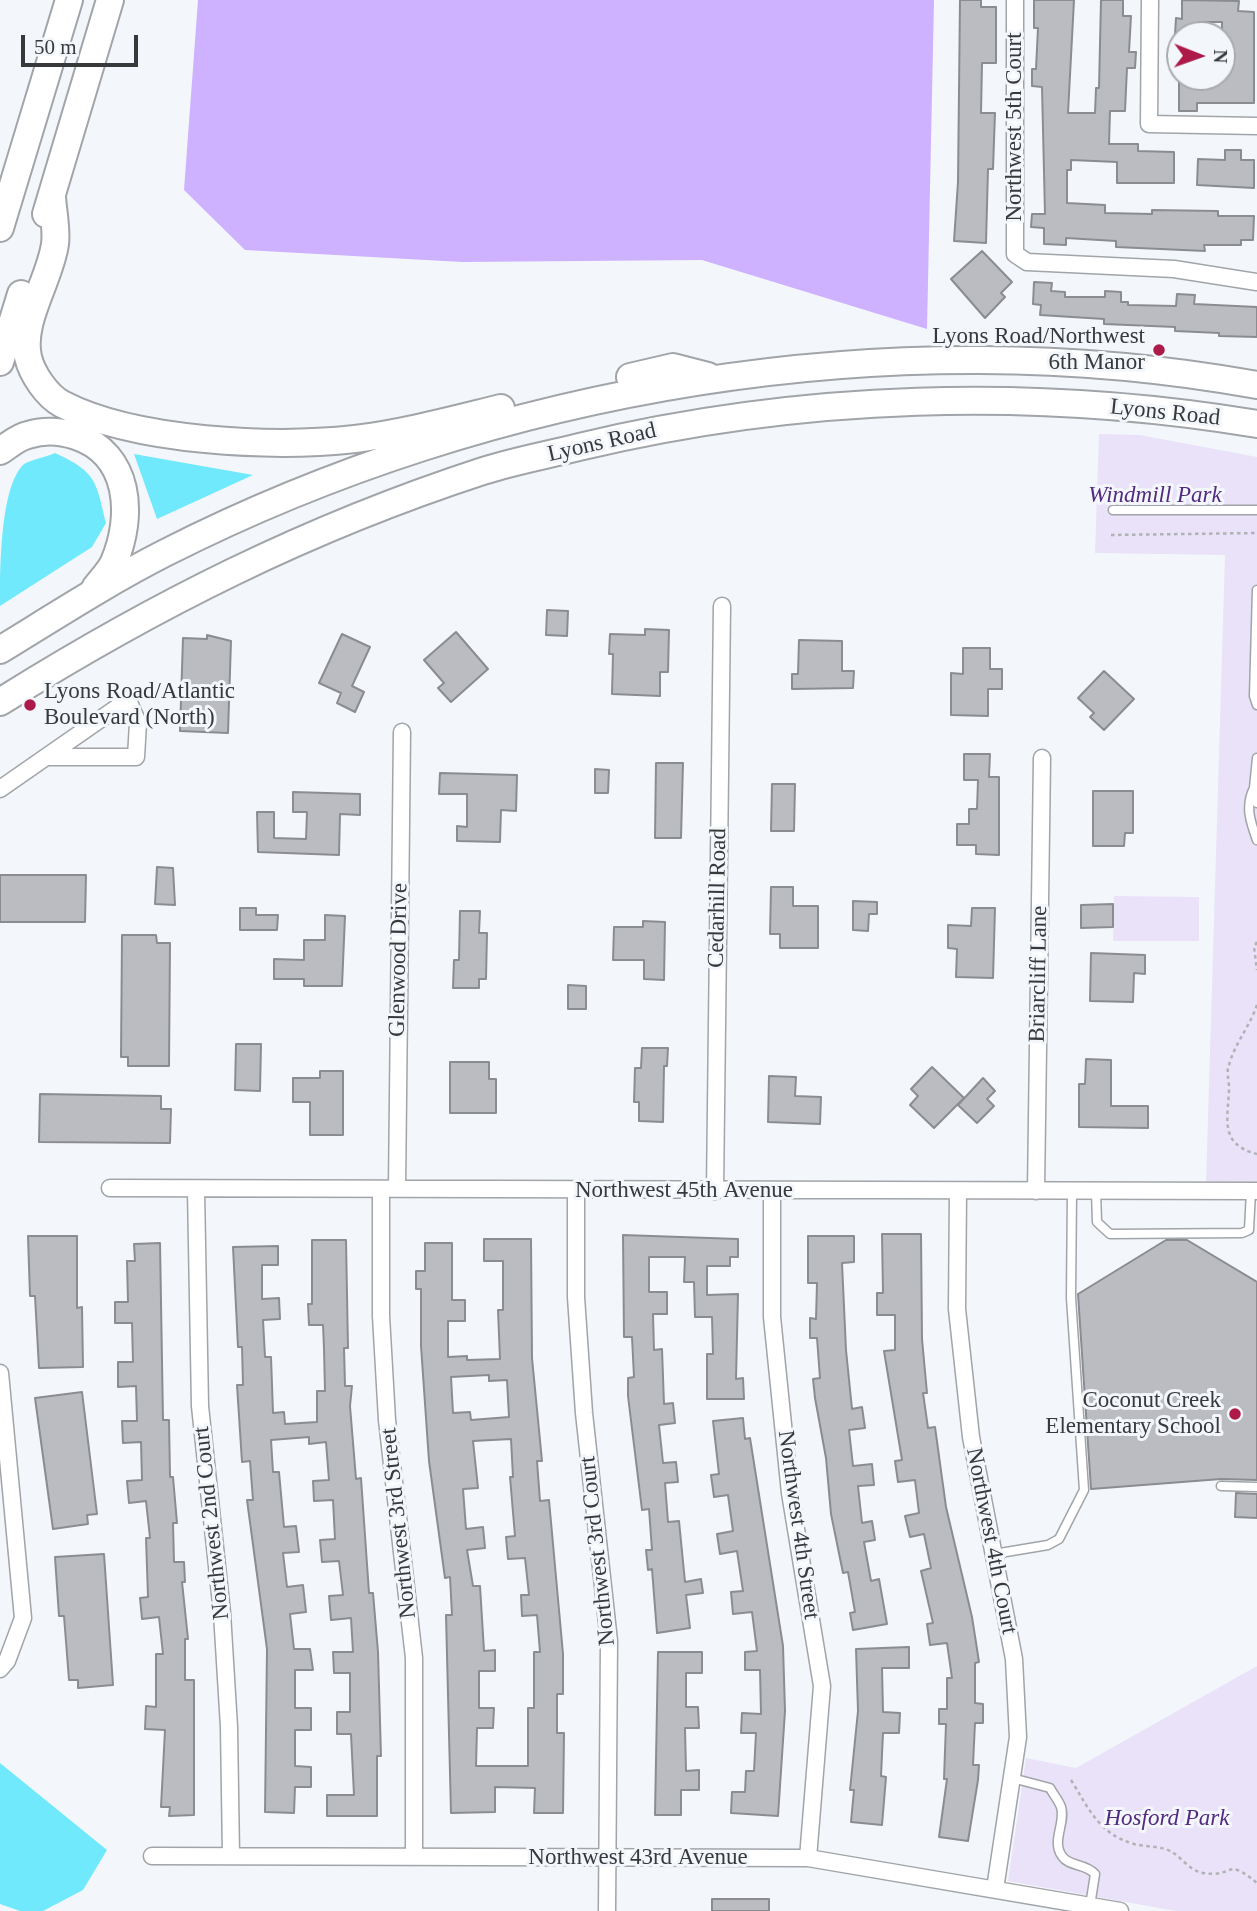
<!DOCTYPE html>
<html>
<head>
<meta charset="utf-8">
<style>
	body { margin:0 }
	#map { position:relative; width:1257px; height:1911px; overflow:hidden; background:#f3f7fb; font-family:Georgia,serif }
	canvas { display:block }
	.north { position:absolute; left:1166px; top:21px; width:70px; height:70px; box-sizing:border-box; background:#f3f7fb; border:2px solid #a8abae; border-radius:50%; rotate:91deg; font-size:19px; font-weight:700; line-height:28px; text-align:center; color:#38393b }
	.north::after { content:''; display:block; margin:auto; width:24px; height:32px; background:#ad1a49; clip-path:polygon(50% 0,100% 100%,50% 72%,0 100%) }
	.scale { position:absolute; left:21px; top:35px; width:117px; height:32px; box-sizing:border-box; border:4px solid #38393b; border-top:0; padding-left:9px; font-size:21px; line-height:24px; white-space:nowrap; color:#38393b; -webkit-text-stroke:5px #f3f7fb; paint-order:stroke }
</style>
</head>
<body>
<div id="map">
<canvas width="1257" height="1911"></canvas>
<div class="north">N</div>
<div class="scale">50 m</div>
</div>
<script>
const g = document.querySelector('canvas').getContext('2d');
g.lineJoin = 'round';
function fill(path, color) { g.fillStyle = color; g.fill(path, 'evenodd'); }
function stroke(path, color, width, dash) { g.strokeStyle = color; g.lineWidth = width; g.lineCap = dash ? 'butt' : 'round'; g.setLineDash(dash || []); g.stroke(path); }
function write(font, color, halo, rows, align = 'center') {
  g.font = font + ' Georgia,serif'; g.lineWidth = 6; g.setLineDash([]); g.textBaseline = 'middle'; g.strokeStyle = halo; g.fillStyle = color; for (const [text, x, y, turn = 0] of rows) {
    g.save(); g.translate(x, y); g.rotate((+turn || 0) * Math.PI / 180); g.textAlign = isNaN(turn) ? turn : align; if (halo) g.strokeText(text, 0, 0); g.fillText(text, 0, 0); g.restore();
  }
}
fill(new Path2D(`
	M1099 434 1140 435 1257 457V1184H1206L1225 555 1095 553Z
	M1114 896 1199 897V941H1113Z
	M1257 1666V1911H1176L1008 1881 1026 1758 1076 1768Z`), '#e9e2f8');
fill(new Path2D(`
	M198 0H934L927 329 702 260 462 262 245 250 184 190Z`), '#ceb1ff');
fill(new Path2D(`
	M55 453C96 472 96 480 106 523L92 547 0 606C0 569 0 486 24 464 33 459 46 457 55 453Z
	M134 454 253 475 157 519Z
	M0 1763 107 1850 83 1890 43 1911H20L0 1904Z`), '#70e9fc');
const building = new Path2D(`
	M960 0H981V7H996V63H982L981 113H995L993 169H988L986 243 954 241 958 182Z
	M1034 0H1074L1068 113H1095L1096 88H1099L1101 0H1123V16H1131L1129 52H1136L1135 68H1127L1125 111H1110L1109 144H1138V151L1174 152V183H1117V162L1071 160V170H1067V203L1105 205V213L1152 214V210L1218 211V216H1254L1253 240H1241V245H1204L1205 251 1116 247V241L1066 238V245L1044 244V228L1031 227 1032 214H1045L1042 87 1032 86V69H1036L1038 28H1034Z
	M1182 0 1239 1 1238 11 1254 12V103H1197V111H1179V77H1222V22H1199L1198 35H1175L1176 18 1182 19Z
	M1225 150H1241V160H1254V188L1197 185 1198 159 1225 160Z
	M982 251 1012 282 1001 293 1005 297 985 318 951 279Z
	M1034 282 1052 283 1051 291 1065 292V297H1105V291L1121 292V302H1128V305L1176 306 1177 294 1195 295 1194 304 1257 307V337L1219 336V333L1175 331V327L1104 324V319L1040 315 1041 305 1033 304Z
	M547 610 568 611 567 636 546 635Z
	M645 629 669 630 668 672H660V696L612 694 613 654H609L610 634 645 635Z
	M456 632 488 669 451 702 438 688 444 683 424 660Z
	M342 634 370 647 352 686 364 692 355 712 337 703 341 693 319 683Z
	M207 635 231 641 228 733 180 731 183 638 207 639Z
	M799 640 842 641V671H854L853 688 792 689V674H798Z
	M963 648H990V669H1002V689H988V716L951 715V673L963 674Z
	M1104 671 1134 699 1104 730 1090 717 1094 713 1078 698Z
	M964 754H990L989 777H999V855L976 854V845H957V824H969V809H977L978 780H964Z
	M656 763H683L681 838H655Z
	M595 769 609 770 608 793H595Z
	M440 773 517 775 516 811 501 810 500 842 457 841V826L467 827V794H439Z
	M772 784H795L794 831H771Z
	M1093 791H1133V833H1125L1124 846H1093Z
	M293 792 360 794V815L340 814 339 855 258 852 257 812H274V838L306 839 307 812H293Z
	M157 867 173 868 175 905 155 904Z
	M0 875H86L85 922H0Z
	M771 887H793V906H818V948H780V934H770Z
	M853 901 877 902V914H869L868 931 853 930Z
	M1113 904V927L1081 928V905Z
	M240 908H256V915H278L277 930H240Z
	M972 908H995L993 978 956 977 957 949 948 948V925L971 926Z
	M460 911H480L479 933H487L486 979H479V988H453L454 960H459Z
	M325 915 345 916 342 986H304V979H274V959L304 960V940H325Z
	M643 921 665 922 664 980 644 979V960H613L614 927H643Z
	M122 935H156L157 943H170L169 1066H128V1057H121Z
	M1091 953 1145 955V974L1134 973 1133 1002 1090 1001Z
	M568 985 586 986V1009H568Z
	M236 1044H261L260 1091 235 1090Z
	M642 1048H668L667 1066H664L663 1122 639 1121V1102H634L635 1068H641Z
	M1086 1059 1111 1060V1106H1148V1128L1079 1127V1084H1085Z
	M450 1062H489V1079H496V1113H450Z
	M932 1067 964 1098 934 1128 910 1105 918 1096 911 1089Z
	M320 1071H343V1135H310V1102H293V1078H320Z
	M769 1076 796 1077 795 1096 821 1097 820 1124 768 1122Z
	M983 1078 995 1091 987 1099 994 1106 977 1123 958 1105Z
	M40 1094 161 1096V1109H171L170 1143 39 1142Z
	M882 1234H921L922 1339 927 1393H923L928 1428 935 1427 946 1507 972 1617 979 1662 975 1663V1703L983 1704V1723H975L973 1765H979L978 1780 968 1841 939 1837 947 1779H944L946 1724H939V1709H947V1678H952L947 1643 930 1645 927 1624 933 1623 921 1571 931 1568 924 1534 910 1537 905 1516 919 1513 915 1480 898 1482 895 1461 902 1460 884 1351 895 1350V1315H877V1293H883Z
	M623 1235 738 1239V1257H730V1266H707V1295L738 1294 736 1379 743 1378 744 1399H707V1354H713L712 1317H695L694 1282H684L685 1257H649V1292H667V1314H653L654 1350 662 1349 664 1404 673 1403 675 1423 659 1425 663 1463 676 1462 678 1482 665 1483 668 1522 679 1521 685 1582 701 1579 703 1593 686 1595 690 1628 657 1633 652 1569 648 1570 646 1550H652L649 1509 642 1510 628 1396V1378L634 1377 632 1337H624Z
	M28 1236H77V1308L82 1307 83 1367 39 1368 35 1296H30Z
	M808 1236H854V1262L842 1263 846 1350 852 1409 862 1407 865 1428 849 1430 853 1466 872 1464 874 1485 858 1486 862 1523 872 1521 875 1540 864 1542 871 1581 879 1579 887 1624 853 1630 850 1613 855 1612 848 1572 843 1573 831 1514 826 1458 815 1398 813 1379 820 1378 817 1338H810V1318L816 1319 817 1283H808Z
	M484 1239H531L532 1358 542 1461H537L540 1501 549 1500 563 1654V1694H557V1733H564L563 1813H534L535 1788 495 1787V1812L451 1813 446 1615H452L450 1577 445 1578 429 1461 421 1346V1289H416V1271H425V1243H452V1300H465V1321H448V1357L467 1356V1360L500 1359 498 1310H503V1261H484ZM489 1375V1381L507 1380 509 1417 471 1420 470 1412 453 1413 451 1377ZM511 1439 513 1477H510L515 1536 506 1537 508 1559 525 1558 529 1595H521L522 1616 537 1615 540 1652H534V1708H528V1766H476L477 1728H493L494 1708H479V1671H495V1650L484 1651 480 1586H473L467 1550 485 1548 483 1527 466 1529 463 1489 478 1488 473 1441Z
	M312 1240H346L348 1348H344L345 1386H352L350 1406 356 1479 361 1478 369 1593H373L378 1652 381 1756H377V1816H327V1795H354L351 1734H337V1712H350V1673H334L333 1652H353L351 1618 331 1620 329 1596 343 1595 339 1561 322 1562 320 1540 335 1539 333 1500 314 1501 313 1481 329 1480 326 1442 309 1444V1437L271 1440 273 1472H279L284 1527 296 1526 299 1552 283 1553 287 1587 303 1585 306 1612 290 1614 294 1649H310L313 1670H295V1708H311V1730H295V1766L311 1767V1787H295L294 1813 265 1812 267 1649 247 1500H253L250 1461 242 1462 237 1385H243L242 1347H238L233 1247 278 1246V1265H262V1299L279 1298 280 1319 263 1320 265 1357H271L273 1413 284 1412 285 1424 317 1422V1391H325L324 1348 323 1325H309L308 1304H312Z
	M1166 1240H1187L1257 1282V1480L1221 1479 1091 1489 1078 1294Z
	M160 1243 163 1420H169L170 1477H173L177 1523H173L174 1562H184L185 1582H182L188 1639H185V1680H194V1815L169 1816 170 1807H161L165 1730 145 1729 146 1706 156 1707V1654H163L159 1617 142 1619 140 1598 148 1597 146 1538H150L146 1501 129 1503 127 1481 142 1480 141 1442 123 1443 122 1421H137L136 1386 118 1387V1362H133L132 1323H115V1302H128L127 1261H135L134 1244Z
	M82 1392 97 1514 87 1515 88 1524 53 1529 35 1398Z
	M743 1418 745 1439 750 1438 783 1646 785 1711 778 1816 731 1813 732 1792H745L746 1771H754L756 1733H741L742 1713 761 1714 760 1670H745V1652L757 1651 752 1612 733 1614 731 1592 743 1591 737 1551 720 1554 717 1534 733 1531 728 1495 714 1497 711 1475 719 1474 713 1421Z
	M1236 1493 1257 1494V1518L1235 1517Z
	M104 1554 113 1685 78 1688V1680H69L64 1616H59L55 1557Z
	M909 1647V1668H882L883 1712 900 1713 899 1733H883L881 1776 886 1777 882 1825 851 1822 854 1790H850L858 1711 856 1649Z
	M658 1652H702V1673H686V1707H698L699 1728H685L686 1771 699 1770V1790H681V1815H655Z
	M712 1899H769V1911H712Z`);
fill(building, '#bbbcc1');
stroke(building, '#8b8c91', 2);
const lane = new Path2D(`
	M1113 510H1257
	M1257 590 1254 696 1257 705
	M1257 758 1254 788 1257 803
	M1254 788C1245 806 1250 821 1257 840
	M1096 1191 1097 1222 1110 1234 1242 1233 1249 1230 1251 1191
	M1221 1486 1257 1487
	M994 1554 1048 1545 1059 1539 1084 1490 1071 1298 1072 1191
	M1012 1778 1050 1788C1053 1794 1059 1801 1061 1807 1066 1823 1051 1841 1062 1856 1069 1867 1085 1863 1095 1874L1090 1906`);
const street = new Path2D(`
	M1015 0V254L1027 262 1174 269 1257 282
	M1150 0 1149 124 1257 126
	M0 789 128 700 138 723 136 757H46
	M110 1188 1257 1191
	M397 1188 402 732
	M381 1189V1316L387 1420 414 1658V1857
	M196 1190 200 1406 222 1613 229 1727 231 1856
	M576 1191V1297L584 1413 609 1641 607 1911
	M715 1191 722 606
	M772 1191V1317L790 1493 822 1686 808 1858
	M958 1191 957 1309 971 1437 1014 1659 1018 1737 995 1889
	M1036 1191 1042 758
	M0 1373 23 1618 7 1661 0 1669
	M152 1856 808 1858 1120 1911`);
const primary = new Path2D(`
	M52 197C53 212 57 230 55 244 50 280 20 321 28 357 32 374 47 396 62 404 135 442 274 448 355 439 404 433 452 420 501 408
	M46 214 110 0
	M0 228 69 0
	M0 362 21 294
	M630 377 673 367 708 376
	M0 451C8 446 18 437 28 435 43 430 61 431 76 436 130 454 134 515 114 562 110 571 101 580 95 588
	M0 650C54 617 108 582 165 553 493 386 894 319 1257 385
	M0 702C155 605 308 528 483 471 514 461 547 455 579 447 800 394 1033 387 1257 424`);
stroke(lane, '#a1a4a8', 11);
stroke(street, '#a1a4a8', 19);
stroke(primary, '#a1a4a8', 30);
stroke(new Path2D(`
	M1111 535 1257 533
	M1257 942 1254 947 1257 970
	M1257 1005C1250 1026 1235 1043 1229 1065 1226 1072 1229 1079 1229 1087 1229 1116 1217 1144 1257 1154
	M1071 1780C1089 1809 1099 1834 1134 1844 1146 1847 1162 1846 1172 1852 1182 1858 1190 1871 1203 1873 1236 1878 1224 1856 1257 1883`), '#b0b3b6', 2.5, [3.5, 3.5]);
stroke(lane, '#fff', 8);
stroke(street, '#fff', 16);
stroke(primary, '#fff', 26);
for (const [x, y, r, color] of [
	[1159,350,7,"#ad1a49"],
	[30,705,7,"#ad1a49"],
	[1235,1414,7,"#ad1a49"]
]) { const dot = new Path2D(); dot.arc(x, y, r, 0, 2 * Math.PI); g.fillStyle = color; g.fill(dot); stroke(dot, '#f3f7fb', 2.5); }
write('23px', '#38393b', '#f3f7fb', [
	["Northwest 5th Court",1015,127,-90],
	["Lyons Road",1165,413,6],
	["Lyons Road",602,443,-13],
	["Cedarhill Road",718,898,-89],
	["Glenwood Drive",399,960,-89],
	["Briarcliff Lane",1039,974,-89],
	["Northwest 45th Avenue",684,1191],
	["Northwest 2nd Court",212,1523,-96],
	["Northwest 3rd Street",399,1523,-96],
	["Northwest 4th Street",798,1525,82],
	["Northwest 4th Court",991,1541,79],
	["Northwest 3rd Court",598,1551,-96],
	["Northwest 43rd Avenue",638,1858]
]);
write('23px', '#38393b', '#f3f7fb', [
	["Lyons Road/Northwest",1145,337],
	["6th Manor",1145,363],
	["Lyons Road/Atlantic",44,692,"left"],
	["Boulevard (North)",44,718,"left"],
	["Coconut Creek",1221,1401],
	["Elementary School",1221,1427]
], 'right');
write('italic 23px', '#522a81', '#f3f7fb', [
	["Windmill Park",1155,496],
	["Hosford Park",1167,1819]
]);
</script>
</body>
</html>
